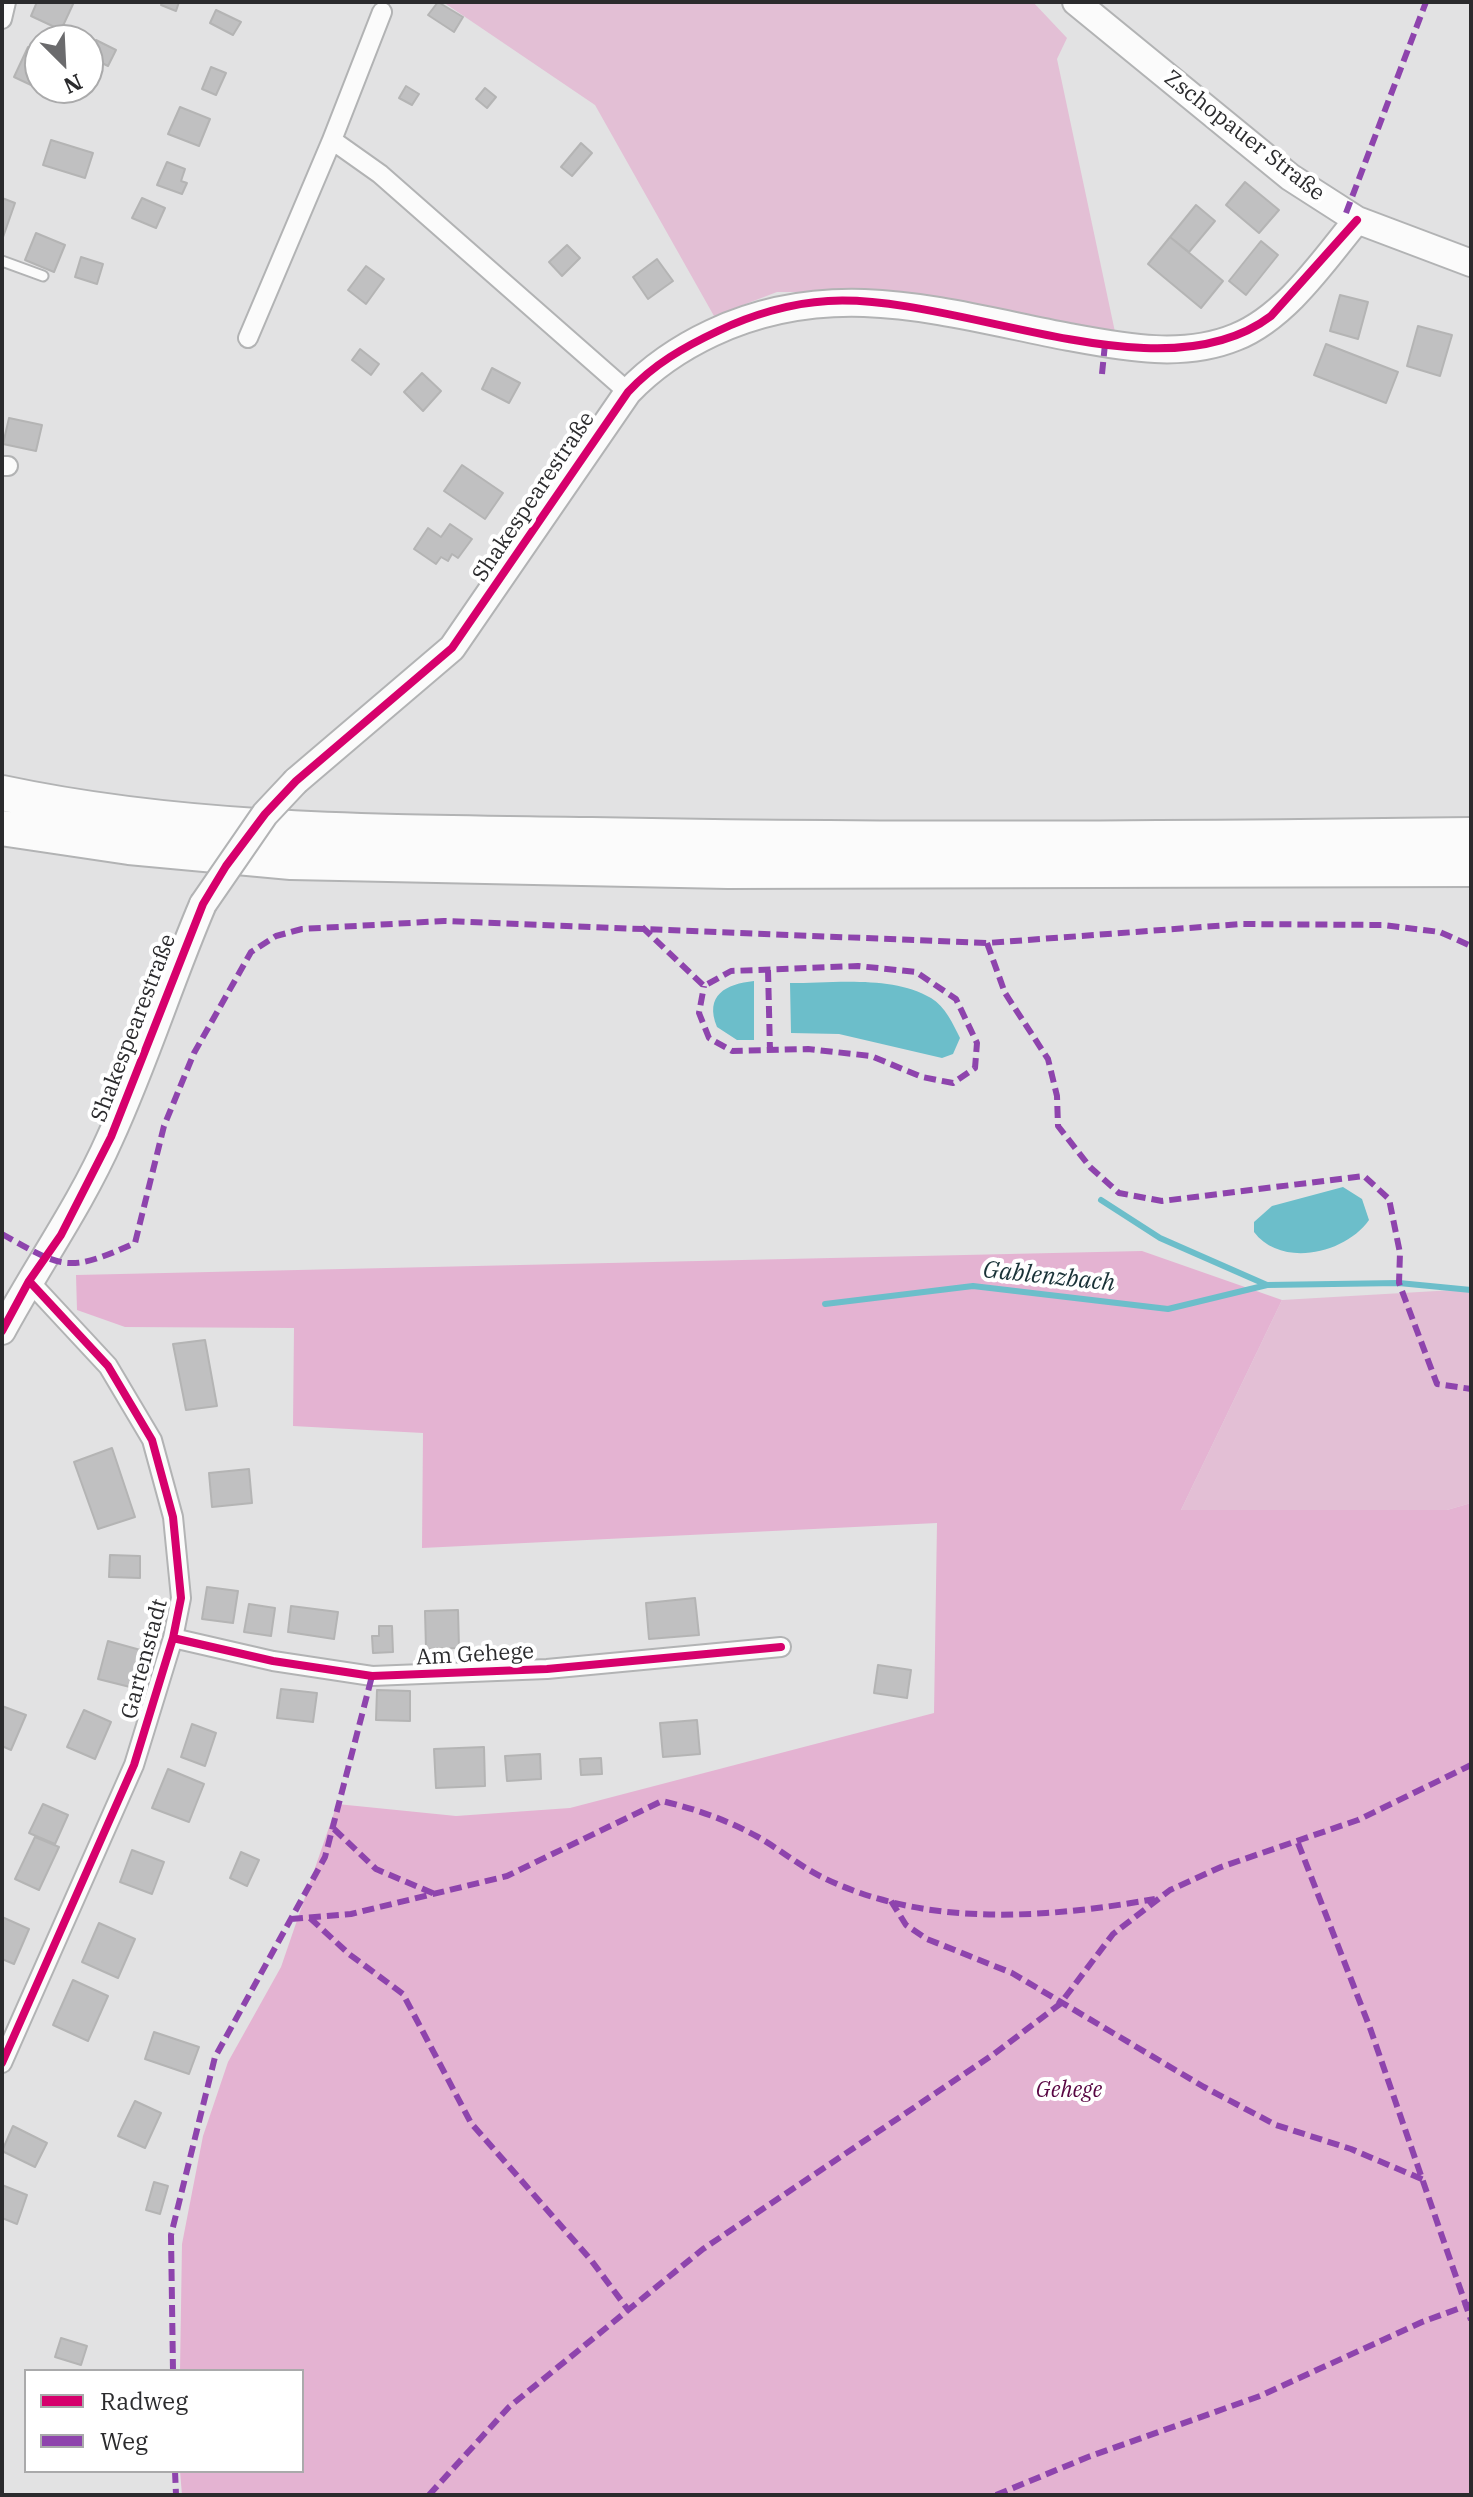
<!DOCTYPE html>
<html>
<head>
<meta charset="utf-8">
<style>
	body { margin:0 }
	#map { position:relative; width:1473px; height:2497px; overflow:hidden; background:#e2e2e3; font-family:"IBM Plex Serif",serif }
	canvas { display:block }
	.frame { position:absolute; inset:0; border:4px solid #2b2b2d; pointer-events:none }
	.legend { position:absolute; left:24px; top:2369px; width:280px; height:104px; box-sizing:border-box; background:#fff; border:2px solid #aaaaab; margin:0; padding:10px 14px; list-style:none; font-size:24px; color:#2b2b2d }
	.legend li { display:flex; align-items:center; gap:16px; height:40px }
	.legend b { width:40px; border:2px solid #aaaaab }
	.north { position:absolute; left:24px; top:24px; width:80px; height:80px; box-sizing:border-box; background:#fff; border:2px solid #aaaaab; border-radius:50%; rotate:156deg; font-size:22px; font-weight:700; line-height:32px; text-align:center; color:#2b2b2d }
	.north::after { content:''; display:block; margin:auto; width:28px; height:36px; background:#6b6b6d; clip-path:polygon(50% 0,100% 100%,50% 72%,0 100%) }
</style>
</head>
<body>
<div id="map">
<canvas width="1473" height="2497"></canvas>
<div class="frame"></div>
<ul class="legend">
<li><b style="height:10px;background:#d6006c"></b>Radweg</li>
<li><b style="height:10px;background:#8e44ad"></b>Weg</li>
</ul>
<div class="north">N</div>
</div>
<script>
const g = document.querySelector('canvas').getContext('2d');
g.lineJoin = 'round';
function fill(path, color) { g.fillStyle = color; g.fill(path, 'evenodd'); }
function stroke(path, color, width, dash) { g.strokeStyle = color; g.lineWidth = width; g.lineCap = dash ? 'butt' : 'round'; g.setLineDash(dash || []); g.stroke(path); }
function write(font, color, halo, rows, align = 'center') {
  g.font = font + ' "IBM Plex Serif",serif'; g.lineWidth = 8; g.setLineDash([]); g.textBaseline = 'middle'; g.strokeStyle = halo; g.fillStyle = color; for (const [text, x, y, turn = 0] of rows) {
    g.save(); g.translate(x, y); g.rotate((+turn || 0) * Math.PI / 180); g.textAlign = isNaN(turn) ? turn : align; if (halo) g.strokeText(text, 0, 0); g.fillText(text, 0, 0); g.restore();
  }
}
fill(new Path2D(`
	M443 2H1033L1067 38 1057 59 1115 332 908 295 869 292H777L714 316 595 105Z
	M1471 1289V1503L1447 1510H1181L1282 1300Z`), '#e3bfd5');
fill(new Path2D(`
	M1142 1251 1282 1300 1181 1510H1447L1471 1503V2495H182L180 2471H302V2371H180L182 2244 203 2136 228 2062 281 1967 337 1804 456 1816 570 1808 934 1713 937 1523 422 1548 423 1433 293 1426 294 1328 125 1327 77 1310 76 1275Z`), '#e4b3d2');
fill(new Path2D(`
	M754 981V1040H737L717 1027C704 995 726 984 754 981Z
	M790 983C832 983 893 975 931 998 945 1006 953 1024 960 1038L953 1054 942 1058 839 1034 791 1033Z
	M1343 1187 1362 1199 1369 1220C1345 1254 1281 1268 1254 1232V1222L1272 1206Z`), '#6cbeca');
stroke(new Path2D(`
	M1101 1200 1160 1238 1267 1285
	M825 1304 973 1286 1168 1309 1267 1285 1399 1283 1471 1290`), '#6cbeca', 6);
const building = new Path2D(`
	M37 2H74L61 30 31 16Z
	M162 2H179L176 11 161 5Z
	M438 2 463 17 454 32 428 15Z
	M216 10 241 22 233 35 210 23Z
	M96 40 116 50 108 66 88 56Z
	M28 47 40 53V88H48L46 92 14 77Z
	M211 67 226 73 216 95 202 89Z
	M406 86 419 94 412 105 399 98Z
	M485 88 496 97 487 108 476 99Z
	M180 107 210 119 199 146 168 134Z
	M51 140 93 153 85 178 43 165Z
	M581 143 592 153 572 176 561 167Z
	M167 162 185 169 181 181 187 183 182 194 157 185Z
	M1245 182 1279 210 1259 233 1226 205Z
	M2 198 15 203 2 240Z
	M142 198 165 208 156 228 132 218Z
	M1196 205 1215 221 1189 252 1170 237Z
	M36 233 65 245 54 272 25 260Z
	M1170 237 1223 281 1201 308 1148 264Z
	M1261 241 1278 255 1246 295 1229 281Z
	M567 245 580 258 562 276 549 262Z
	M81 257 103 264 97 284 75 277Z
	M657 259 673 281 648 299 633 277Z
	M366 266 384 279 366 304 348 290Z
	M1340 295 1368 302 1358 339 1330 331Z
	M1418 326 1452 335 1440 376 1407 366Z
	M1326 344 1398 372 1386 403 1314 375Z
	M360 349 379 364 371 375 352 360Z
	M492 368 520 383 509 403 482 389Z
	M422 373 441 391 423 411 404 392Z
	M9 418 42 425 36 451 3 444Z
	M462 465 503 493 485 519 444 491Z
	M450 524 472 539 458 558 452 554 448 561 441 557 436 564 414 549 428 528 441 537Z
	M205 1340 217 1406 186 1410 173 1344Z
	M112 1448 135 1517 98 1529 74 1462Z
	M249 1469 252 1503 212 1507 209 1473Z
	M110 1555 140 1556V1578L109 1577Z
	M207 1587 238 1591 233 1623 202 1619Z
	M695 1598 699 1635 649 1639 646 1603Z
	M249 1604 275 1608 271 1636 244 1632Z
	M291 1606 338 1612 334 1639 288 1632Z
	M458 1610 459 1648 426 1649 425 1611Z
	M379 1626H392L393 1652 373 1653 372 1636H379Z
	M108 1641 144 1651 134 1688 98 1679Z
	M878 1665 911 1670 907 1698 874 1693Z
	M281 1689 317 1693 313 1722 277 1718Z
	M377 1690 410 1691V1721L376 1720Z
	M2 1706 26 1715 11 1750 2 1746Z
	M84 1710 111 1722 95 1759 67 1747Z
	M697 1720 700 1754 663 1757 660 1723Z
	M192 1724 216 1733 205 1766 181 1757Z
	M484 1747 485 1786 436 1788 434 1749Z
	M540 1754 541 1779 507 1781 505 1756Z
	M601 1758 602 1774 581 1775 580 1759Z
	M168 1769 204 1784 189 1822 152 1808Z
	M43 1804 68 1815 55 1844 29 1833Z
	M35 1837 59 1847 39 1890 15 1879Z
	M132 1850 164 1862 152 1894 120 1882Z
	M241 1852 259 1860 247 1886 230 1878Z
	M2 1917 29 1929 14 1964 2 1959Z
	M99 1923 135 1939 118 1978 82 1962Z
	M73 1980 108 1996 88 2041 53 2025Z
	M154 2032 199 2047 189 2074 145 2059Z
	M135 2101 161 2113 145 2148 118 2136Z
	M13 2126 47 2143 35 2167 2 2151Z
	M154 2182 168 2186 160 2214 146 2210Z
	M2 2185 27 2195 17 2224 2 2218Z
	M61 2338 87 2346 81 2365 55 2357Z`);
fill(building, '#c0c0c1');
stroke(building, '#b4b4b4', 2);
const lane = new Path2D(`
	M2 261 43 276`);
const street = new Path2D(`
	M382 12 332 140 380 174 628 392
	M2 19 6 2
	M248 338 332 140
	M2 466H8
	M173 1638 273 1661 372 1676 547 1669 781 1647
	M2 2063 134 1765 173 1638 181 1598 173 1517 152 1440 108 1366 29 1281`);
const secondary = new Path2D(`
	M1076 2 1290 177 1357 220 1471 263
	M296 781 452 648 628 392C653 366 680 348 712 333 834 276 944 313 1069 337 1123 347 1183 359 1236 337 1286 317 1324 260 1357 220
	M2 1331C37 1266 80 1206 110 1138 145 1062 170 981 203 904`);
const highway = new Path2D(`
	M2 793C194 834 395 832 591 835 884 841 1178 839 1471 835
	M2 828 129 847 291 862 728 871 1471 869`);
stroke(lane, '#b2b3b4', 13);
stroke(street, '#b2b3b4', 22);
stroke(secondary, '#b2b3b4', 30);
stroke(highway, '#b2b3b4', 38);
stroke(lane, '#fbfbfb', 9);
stroke(street, '#fbfbfb', 18);
stroke(secondary, '#fbfbfb', 26);
stroke(highway, '#fbfbfb', 34);
const secondaryBridge = new Path2D(`
	M203 904 265 814 296 781`);
stroke(secondaryBridge, '#b2b3b4', 30, []);
stroke(secondaryBridge, '#fbfbfb', 26);
stroke(new Path2D(`
	M1346 213 1426 2
	M1102 374 1105 344
	M642 927 704 986 731 971 858 966 916 972 956 999 977 1043 975 1068 953 1083 922 1077 871 1056 808 1049 732 1051 709 1038 699 1013 704 986
	M987 943 1005 993 1048 1059 1057 1096 1058 1126 1090 1167 1119 1193 1162 1201 1364 1176 1389 1199 1400 1253 1399 1283 1437 1384 1471 1389
	M768 970 770 1051
	M2 1234C64 1269 68 1273 135 1243L164 1126 194 1053 251 952 276 936 302 929 444 921 987 943 1242 924 1383 925 1440 932 1471 946
	M334 1829 376 1869 437 1895
	M1298 1843 1370 2028 1471 2320
	M891 1901 906 1925 927 1939 1012 1973 1204 2087 1276 2125 1351 2149 1424 2180
	M310 1918 349 1954 403 1994 471 2123 591 2260 629 2311
	M291 1919 351 1914 507 1876 662 1801C696 1809 727 1820 758 1837 781 1850 802 1868 826 1879 929 1928 1047 1918 1155 1899
	M173 2371 171 2235 215 2057 325 1857 372 1676
	M175 2471 176 2495
	M429 2495 509 2407 703 2249 994 2054 1060 2004 1113 1934 1170 1890 1221 1867 1358 1820 1471 1765
	M996 2495 1088 2457 1260 2396 1422 2322 1471 2304`), '#8e44ad', 6, [12, 6]);
stroke(new Path2D(`
	M2 1331 29 1281 61 1235 111 1137 203 904 226 866 265 814 296 781 452 648 628 392C654 364 684 347 718 331 751 315 791 303 828 301 959 293 1160 400 1271 316L1357 220
	M173 1638 273 1661 372 1676 547 1669 781 1647
	M2 2063 134 1765 173 1638 181 1598 173 1517 152 1440 108 1366 29 1281`), '#d6006c', 8);
write('22px', '#2b2b2d', '#fff', [
	["Zschopauer Straße",1244,136,38],
	["Shakespearestraße",534,497,-56],
	["Shakespearestraße",134,1028,-69],
	["Am Gehege",475,1655,-3],
	["Gartenstadt",145,1659,-75]
]);
write('italic 22px', '#580642', '#fff', [
	["Gehege",1069,2091]
]);
write('italic 24px', '#193237', '#fff', [
	["Gablenzbach",1049,1277,6]
]);
</script>
</body>
</html>
